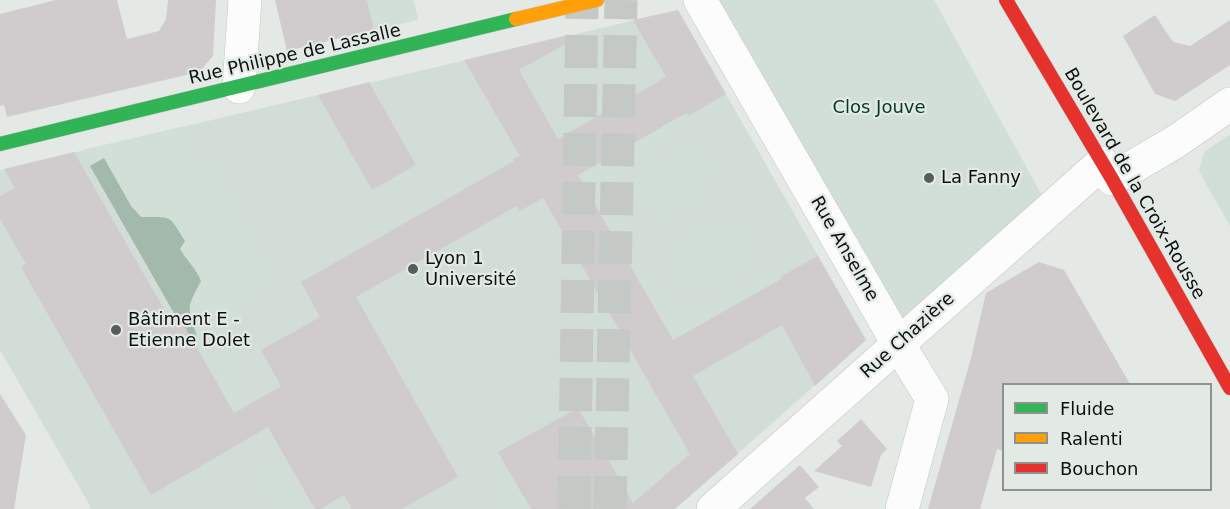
<!DOCTYPE html>
<html>
<head>
<meta charset="utf-8">
<style>
	body { margin:0 }
	#map { position:relative; width:1230px; height:509px; overflow:hidden; background:#e4e9e6; font-family:"DejaVu Sans",sans-serif }
	canvas { display:block }
	.legend { position:absolute; left:1002px; top:383px; width:210px; height:108px; box-sizing:border-box; background:#e3eae6; border:2px solid #8e9390; margin:0; padding:8px 10px; list-style:none; font-size:18px; color:#0e110f }
	.legend li { display:flex; align-items:center; gap:12px; height:30px }
	.legend b { width:30px; border:2px solid #8e9390 }
</style>
</head>
<body>
<div id="map">
<canvas width="1230" height="509"></canvas>
<ul class="legend">
<li><b style="height:8px;background:#30b455"></b>Fluide</li>
<li><b style="height:8px;background:#ff9f0a"></b>Ralenti</li>
<li><b style="height:8px;background:#e5322d"></b>Bouchon</li>
</ul>
</div>
<script>
const g = document.querySelector('canvas').getContext('2d');
g.lineJoin = 'round';
function fill(path, color) { g.fillStyle = color; g.fill(path, 'evenodd'); }
function stroke(path, color, width, dash) { g.strokeStyle = color; g.lineWidth = width; g.lineCap = dash ? 'butt' : 'round'; g.setLineDash(dash || []); g.stroke(path); }
function write(font, color, halo, rows, align = 'center') {
  g.font = font + ' "DejaVu Sans",sans-serif'; g.lineWidth = 4.5; g.setLineDash([]); g.textBaseline = 'middle'; g.strokeStyle = halo; g.fillStyle = color; for (const [text, x, y, turn = 0] of rows) {
    g.save(); g.translate(x, y); g.rotate((+turn || 0) * Math.PI / 180); g.textAlign = isNaN(turn) ? turn : align; if (halo) g.strokeText(text, 0, 0); g.fillText(text, 0, 0); g.restore();
  }
}
fill(new Path2D(`
	M678 10 866 340 675 509H92L0 350V170Z`), '#d3ddd7');
fill(new Path2D(`
	M367 0H414L418 20 374 30Z
	M701 0H934L1048 206 899 343Z
	M686 113 688 122 683 128 631 162C601 187 616 216 631 244L629 248 623 252 578 175Z
	M181 127 191 169 212 166C233 202 256 235 269 274L262 281 259 291 251 298 233 331V339L199 358 191 343 197 336C188 304 185 312 201 281L195 268 188 263 179 249 164 216 141 217 131 206 104 158 90 166 82 150Z
	M1230 134V226L1199 171 1204 152Z
	M689 149 700 150 706 153C733 225 606 233 639 178 650 160 669 152 689 149Z
	M725 223C782 231 728 306 682 286 657 254 694 226 725 223Z
	M637 260 641 261 674 310 682 315H687L770 271 776 273 781 279 673 340 629 264Z
	M232 353 236 367 232 383 233 391 241 409 249 436 204 367Z
	M272 461 298 509H272L253 473Z
	M509 471 530 509H506L498 494Z`), '#d1dfd6');
fill(new Path2D(`
	M104 158 131 206 141 217C173 217 168 214 185 241L180 249C187 261 196 268 201 281 185 311 188 305 197 337L191 343 90 166Z`), '#a2b9ab');
fill(new Path2D(`
	M56 0H117L127 39 159 31 166 19 168 0H216L213 56 199 72 7 117 4 105 0 106V14Z
	M275 0H367L374 30 287 51Z
	M678 10 726 94 688 116 686 113 578 175 673 340 781 279 780 277 818 256 866 340 815 386 782 325 693 376 738 454 675 509H531L498 452 578 408 633 503 690 454 543 198 520 211 517 206 356 297 458 477 402 509H352L344 495 320 509H315L268 427 151 495 21 267 26 264 0 219V196L15 188 4 169 74 152 169 318 177 313 234 413 281 386 261 350 320 317 301 282 514 161 513 159 520 156 464 60 568 35 571 41 519 70 558 139 666 77 633 20Z
	M1155 15 1173 42 1190 46 1230 20V65L1175 101 1155 94 1123 36Z
	M369 82 416 165 372 190 318 95Z
	M1039 262 1064 270 1130 384H1004V451L997 449 980 509H928L971 358 986 293Z
	M0 394 26 435 14 509H0Z
	M861 419 887 449 881 455 871 487 814 471 842 446 837 441Z
	M800 465 819 487 805 498 814 509H750Z`), '#d0cccd');
stroke(new Path2D(`
	M574 509 582 0
	M610 509 621 0`), '#c4c9c6', 33, [33, 16]);
const street = new Path2D(`
	M700 0 899 345 932 399 902 509
	M239 87 245 0
	M1112 179 1175 142 1230 104
	M713 509 1102 163`);
const fast = new Path2D(`
	M0 144 516 19`);
const slow = new Path2D(`
	M516 19 597 0`);
const jam = new Path2D(`
	M1006 0 1112 179 1230 388`);
stroke(street, '#c2c6c3', 34);
stroke(fast, '#c2c6c3', 15);
stroke(slow, '#c2c6c3', 15);
stroke(jam, '#c2c6c3', 15);
stroke(street, '#fbfcfb', 33);
stroke(fast, '#30b455', 14);
stroke(slow, '#ff9f0a', 14);
stroke(jam, '#e5322d', 14);
for (const [x, y, r, color] of [
	[929,178,6,"#595d5a"],
	[413,269,6,"#595d5a"],
	[116,330,6,"#595d5a"]
]) { const dot = new Path2D(); dot.arc(x, y, r, 0, 2 * Math.PI); g.fillStyle = color; g.fill(dot); stroke(dot, '#e3eae6', 2); }
write('18px', '#0e110f', '#e3eae6', [
	["Rue Philippe de Lassalle",295,55,-13],
	["Boulevard de la Croix-Rousse",1134,184,60],
	["Rue Anselme",844,249,60],
	["Rue Chazière",908,336,-42]
]);
write('18px', '#003b22', '#e3eae6', [
	["Clos Jouve",879,108]
]);
write('18px', '#0e110f', '#e3eae6', [
	["La Fanny",941,178],
	["Lyon 1",425,259],
	["Université",425,280],
	["Bâtiment E -",128,320],
	["Etienne Dolet",128,341]
], 'left');
</script>
</body>
</html>
